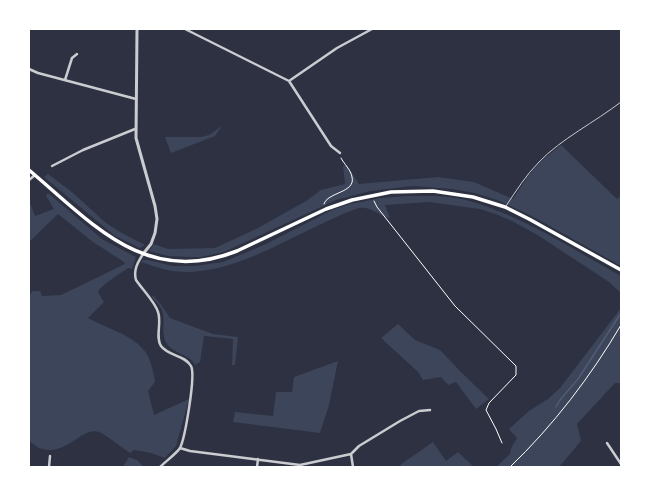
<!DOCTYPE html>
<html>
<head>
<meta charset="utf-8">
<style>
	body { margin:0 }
	#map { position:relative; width:650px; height:496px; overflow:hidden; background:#2d3142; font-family:"PT Serif",serif }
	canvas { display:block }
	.frame { position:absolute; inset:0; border:30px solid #fff; pointer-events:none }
</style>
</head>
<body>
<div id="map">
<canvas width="650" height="496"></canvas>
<div class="frame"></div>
</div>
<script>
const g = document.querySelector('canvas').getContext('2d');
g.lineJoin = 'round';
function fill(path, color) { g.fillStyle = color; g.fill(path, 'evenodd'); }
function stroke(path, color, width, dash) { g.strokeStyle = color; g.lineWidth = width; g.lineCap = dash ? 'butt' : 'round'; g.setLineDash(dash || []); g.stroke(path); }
fill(new Path2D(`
	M222 126 215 136 171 153 165 137H201L209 135Z
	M561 145 617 199 621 196V266L530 215 497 200 475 193 452 189 413 186 370 191 336 200 224 252 201 257H191L168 256 149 251 154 244 168 249 215 248 258 228 306 201 321 190 345 184 343 166 347 165 359 184 438 177 474 182 513 199 528 176 540 162Z
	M48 174 72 192 106 223 120 232 145 245 140 248 115 236 44 177Z
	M48 193 102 239 136 257 132 269 128 268C120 274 101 285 98 292L104 302 88 318C104 327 130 334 142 348 151 357 153 371 155 382L148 391 154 415 189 399 176 446 165 458 151 453 134 450 130 453C122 448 108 436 99 432 82 426 67 456 42 449 37 448 33 443 29 441V295L33 291H40L42 296 61 295 125 264 124 262 93 242 58 214 29 242V200L35 216 54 209 46 196Z
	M407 196C426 196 444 195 462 199 518 213 571 248 621 276V293L609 282 539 236 514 222 498 215 480 209 429 202 385 205 390 218C380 216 370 206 359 208 348 211 328 221 317 226 277 245 231 272 186 272 171 272 155 267 141 262L143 260H148L173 266H195L223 262 266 244 332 210 350 204 381 198Z
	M153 295 162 306 170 318 213 334 238 337 235 365H232L233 339 204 336 200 362 195 365C190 354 174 354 167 344 160 334 166 321 162 310 160 305 155 301 152 297Z
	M621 308V383H615L577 424 581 441 559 467H496L510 454 511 448 517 438 509 429 529 411 548 399 560 388Z
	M398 324 415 340 440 350 462 373 489 399 476 409 456 382 448 385 441 377 423 380 418 372 381 338Z
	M338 361 329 405 320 433 233 422 235 412 273 416 276 392H292L294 377Z
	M433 442 446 461 458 452 474 467H402L400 465Z
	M129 457 137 460 144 467H125L124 465Z`), '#3c4559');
stroke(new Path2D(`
	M556 407 560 400 578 379 621 313`), '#4f5d75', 1.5);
stroke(new Path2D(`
	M374 201 377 207 455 306 516 366V375L489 403 486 410 496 429 502 443
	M324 204C327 192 356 193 352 177 351 170 344 164 341 158
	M510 467C553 426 591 376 621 325`), '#fff', 1);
stroke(new Path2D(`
	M506 206C516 191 526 175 539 162 561 139 595 122 621 102`), '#caccd0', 1);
stroke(new Path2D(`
	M185 29 289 81
	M29 69 38 73 136 99
	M65 80 72 58 77 54
	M289 81 337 48 372 29
	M289 81 331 146 340 153
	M52 166 83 150 135 129
	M29 180 35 175
	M143 254C138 262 133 270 136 280 142 289 155 302 158 312 162 323 155 337 161 346 168 356 185 355 191 366 196 375 185 438 180 448 177 453 165 462 160 467
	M607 443 621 464
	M180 448 190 451 300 465 351 454 359 446 400 421 419 411 430 410
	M351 454 353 467
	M49 467 50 456
	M257 467 258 459`), '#caccd0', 2.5);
stroke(new Path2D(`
	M137 29 136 138 155 206 157 219 155 233 151 244 143 254`), '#caccd0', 3);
stroke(new Path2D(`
	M29 170C93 224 146 287 237 251L326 209 352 200 391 192 433 191 473 197 505 207 529 219 621 270`), '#fff', 3.5);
</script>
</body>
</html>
